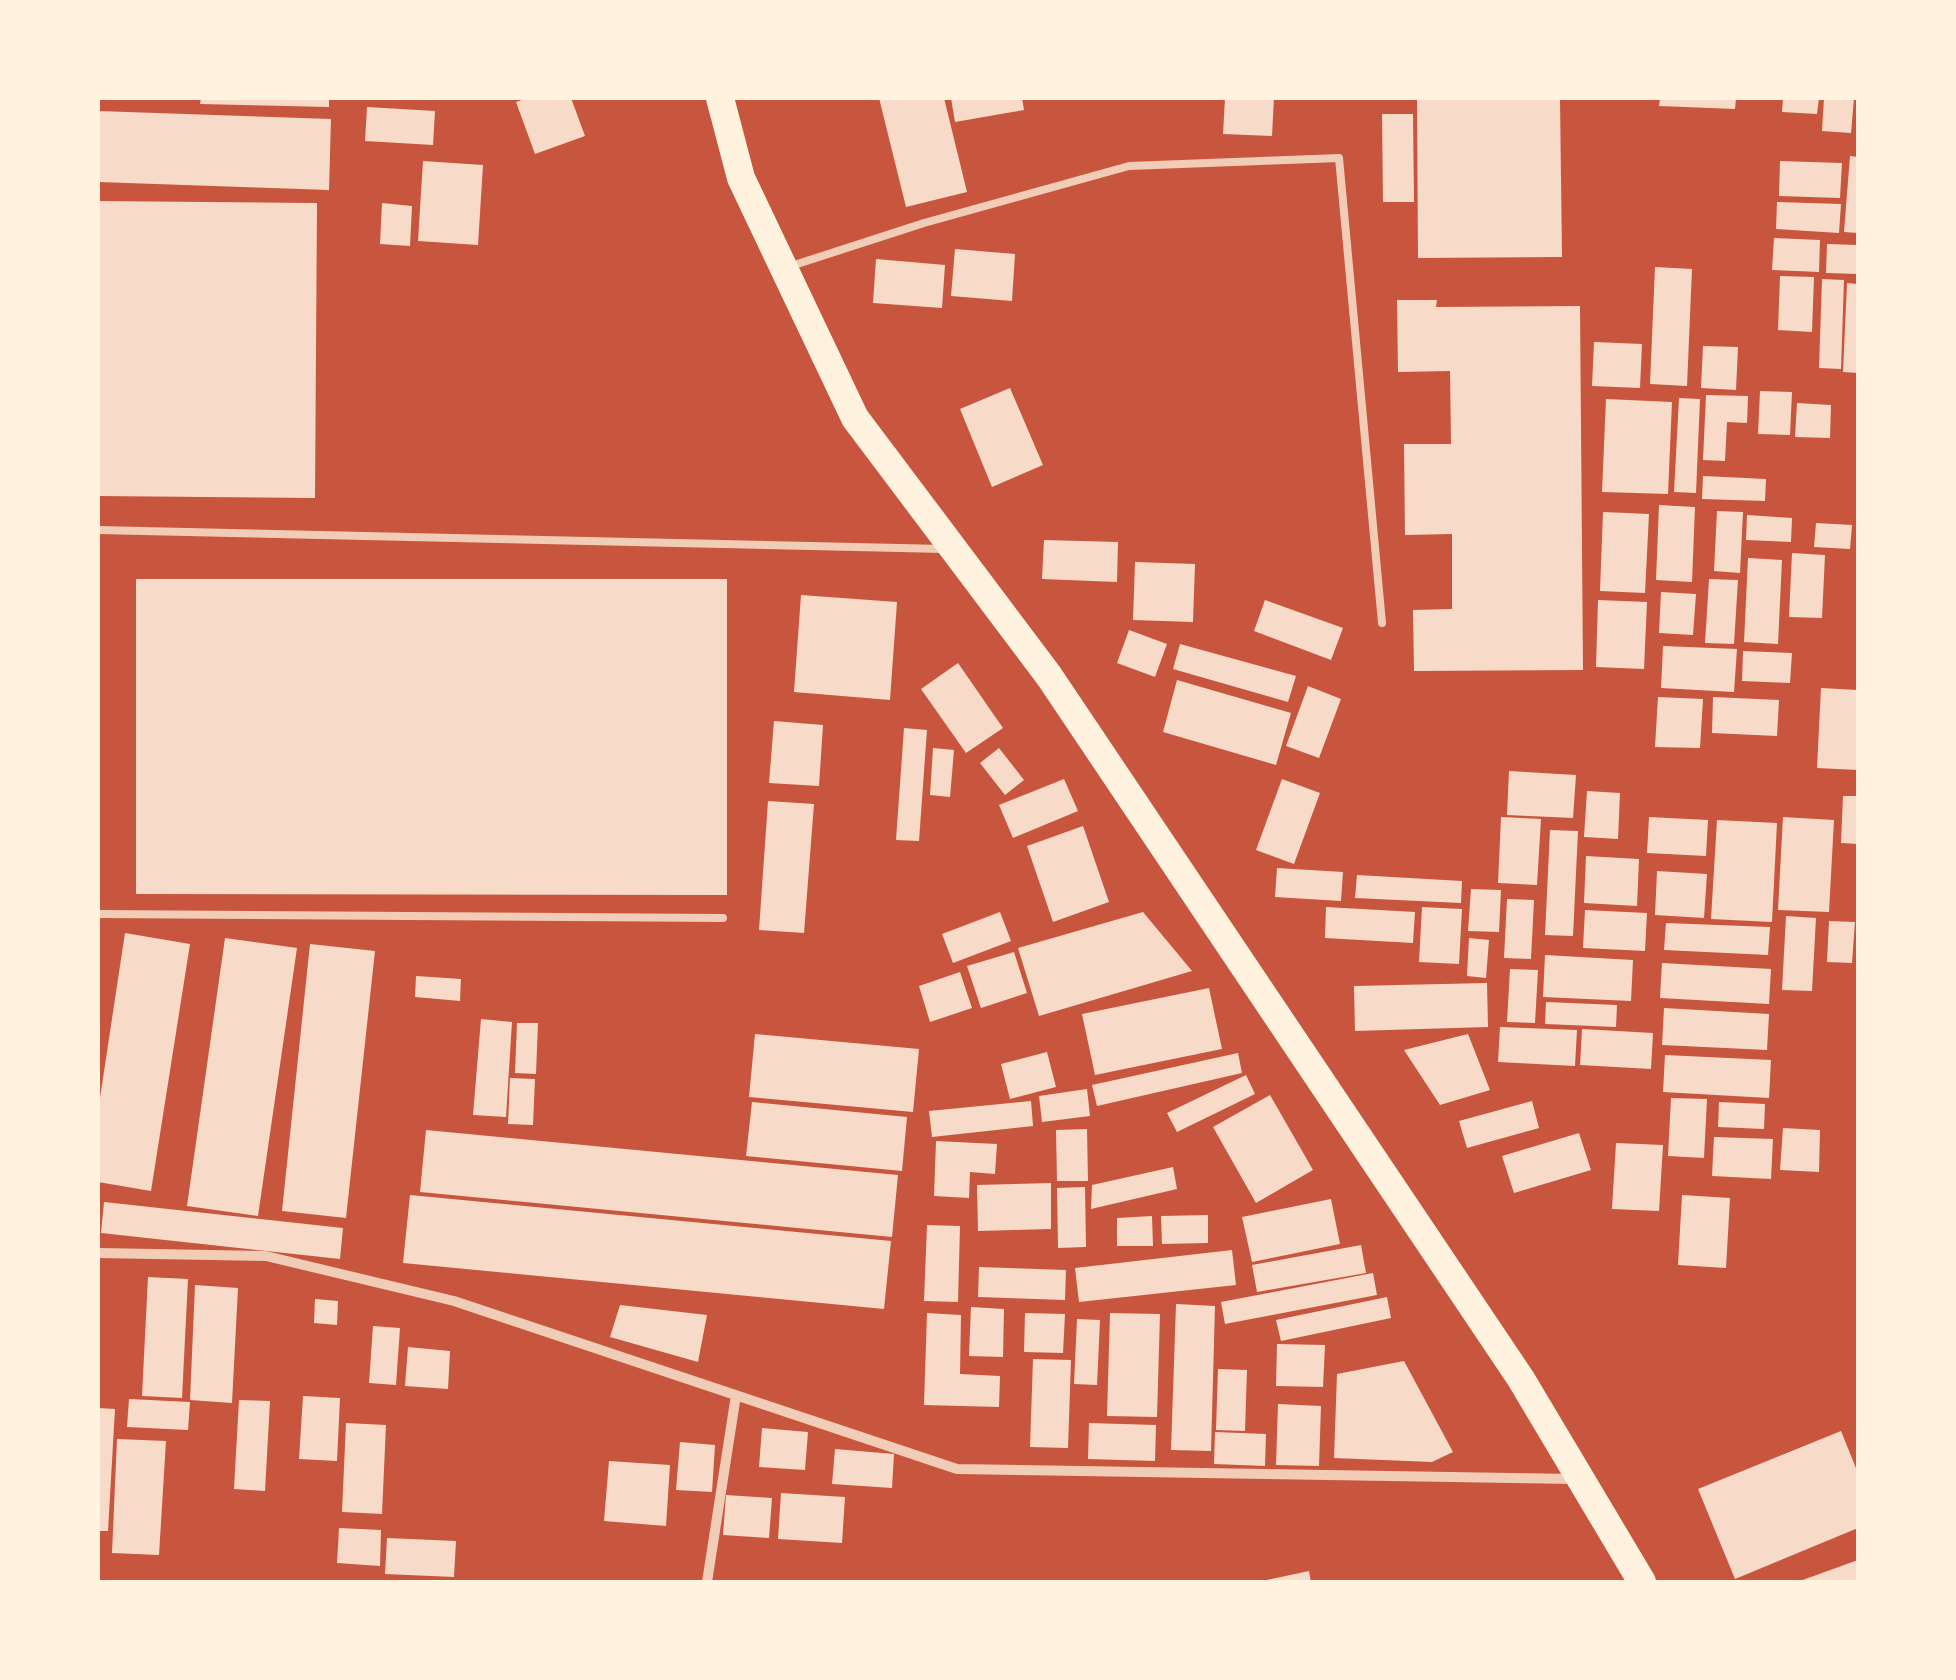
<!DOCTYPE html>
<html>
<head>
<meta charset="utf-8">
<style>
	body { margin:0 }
	#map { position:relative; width:1956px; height:1680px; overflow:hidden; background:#c8553d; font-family:"Work Sans",sans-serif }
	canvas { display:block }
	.frame { position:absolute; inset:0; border:100px solid #fff3e0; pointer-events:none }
</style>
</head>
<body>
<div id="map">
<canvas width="1956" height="1680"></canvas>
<div class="frame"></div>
</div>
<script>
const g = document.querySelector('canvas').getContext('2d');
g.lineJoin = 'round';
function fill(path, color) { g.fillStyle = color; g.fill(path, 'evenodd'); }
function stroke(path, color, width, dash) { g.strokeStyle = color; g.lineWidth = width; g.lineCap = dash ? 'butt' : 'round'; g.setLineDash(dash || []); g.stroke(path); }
fill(new Path2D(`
	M201 98H329V107L200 104Z
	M528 98H571L585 136 535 154 516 102Z
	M879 98H944L967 192 906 207Z
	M951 98H1022L1024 110 955 122Z
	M1225 98H1274L1272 136 1223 134Z
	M1417 98H1560L1562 257 1418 258Z
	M1660 98H1736L1735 109 1659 106Z
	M1783 98H1819L1817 114 1782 112Z
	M1824 98H1854L1851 133 1822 131Z
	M367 107 435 111 433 145 365 141Z
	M98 111 331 119 329 190 98 182Z
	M1382 114H1413L1414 202H1383Z
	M1850 156 1858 157V233L1844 232Z
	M423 161 483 165 478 245 418 241Z
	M1780 161 1842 163 1840 198 1779 196Z
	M98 201 317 203 315 498 98 496Z
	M1777 202 1841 204 1839 233 1776 229Z
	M382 203 412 206 410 246 380 244Z
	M1774 238 1820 240 1819 272 1772 270Z
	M1827 244 1858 245V274L1826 273Z
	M955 249 1015 254 1012 301 951 296Z
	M876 259 945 265 942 308 873 303Z
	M1655 267 1692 269 1687 386 1650 384Z
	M1780 276 1814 277 1812 332 1778 330Z
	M1822 279 1844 280 1841 369 1819 368Z
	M1847 283 1858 284V373L1843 372Z
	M1397 300H1437L1436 307 1580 306 1583 670 1414 671 1413 610 1452 609V534L1405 535 1404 444H1451L1450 371 1398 372Z
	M1594 342 1642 344 1640 388 1592 386Z
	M1703 346 1738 347 1736 390 1701 388Z
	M1010 388 1043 465 992 487 960 409Z
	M1760 391 1792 392 1790 435 1758 434Z
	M1706 395 1748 396 1747 423 1727 422 1725 461 1703 460Z
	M1679 398 1700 399 1696 493 1674 492Z
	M1606 399 1672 402 1668 494 1602 492Z
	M1797 403 1831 405 1830 438 1795 437Z
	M1703 476 1766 479 1765 501 1702 499Z
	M1659 505 1695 507 1692 582 1656 580Z
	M1717 511 1743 512 1740 573 1714 571Z
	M1603 512 1649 514 1645 593 1600 591Z
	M1747 515 1792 518 1791 542 1746 540Z
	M1816 523 1852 525 1850 549 1814 547Z
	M1044 540 1118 542 1117 582 1042 579Z
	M1792 553 1825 555 1822 618 1789 617Z
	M1748 558 1782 560 1778 644 1744 642Z
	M1135 562 1195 564 1193 622 1133 620Z
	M136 579H727V895L136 894Z
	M1709 579 1738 580 1734 644 1705 643Z
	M1661 592 1696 594 1693 635 1659 633Z
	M801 595 897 602 890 700 794 692Z
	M1265 600 1343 628 1331 660 1254 631Z
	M1598 600 1647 602 1644 669 1596 667Z
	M1129 630 1167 644 1155 677 1117 663Z
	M1180 644 1296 676 1288 702 1173 669Z
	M1663 646 1737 649 1734 692 1661 688Z
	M1743 651 1792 653 1790 683 1742 681Z
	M958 663 1003 728 966 753 921 689Z
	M1177 680 1291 713 1276 765 1163 732Z
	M1308 686 1341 699 1319 758 1286 746Z
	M1821 688 1858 690V770L1817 768Z
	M1658 697 1703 699 1700 748 1655 747Z
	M1713 697 1779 700 1777 736 1712 733Z
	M774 721 823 725 819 786 769 783Z
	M904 728 927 730 919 841 896 840Z
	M933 748 954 750 950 797 930 795Z
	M999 748 1024 780 1005 795 980 763Z
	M1509 771 1576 775 1573 818 1507 815Z
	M1064 779 1078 811 1013 838 999 805Z
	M1282 779 1320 793 1294 864 1256 850Z
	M1587 791 1620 793 1618 839 1584 837Z
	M1843 796H1858V844L1841 843Z
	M768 801 814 804 804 933 759 930Z
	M1501 817 1541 819 1537 885 1498 883Z
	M1649 817 1708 820 1706 856 1647 853Z
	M1783 817 1834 820 1829 912 1778 910Z
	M1717 820 1777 823 1772 922 1711 919Z
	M1083 826 1109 902 1053 922 1027 846Z
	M1550 830 1578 831 1573 936 1545 935Z
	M1586 856 1639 859 1637 906 1584 903Z
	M1277 868 1343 872 1341 901 1275 897Z
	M1657 871 1707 874 1704 918 1655 915Z
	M1357 875 1462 881 1461 903 1355 898Z
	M1471 889 1501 890 1499 932 1468 931Z
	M1507 899 1534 900 1531 959 1504 958Z
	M1326 907 1415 912 1413 943 1325 938Z
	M1422 907 1462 909 1459 964 1419 962Z
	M1585 910 1647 913 1645 951 1583 948Z
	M1000 912 1011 941 953 963 942 934Z
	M1143 912 1192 971 1039 1016 1018 948Z
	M1786 916 1816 918 1812 991 1782 990Z
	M1829 921 1855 922 1852 963 1827 962Z
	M1666 923 1770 927 1768 955 1664 950Z
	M125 933 190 944 151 1191 98 1182V1111Z
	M225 938 297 948 258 1216 187 1206Z
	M1469 938 1489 940 1486 978 1467 976Z
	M310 944 375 951 346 1218 282 1211Z
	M1014 952 1027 993 981 1008 967 966Z
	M1545 955 1633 960 1631 1001 1543 997Z
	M1662 963 1771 969 1769 1004 1660 998Z
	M1510 969 1538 970 1535 1023 1507 1022Z
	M960 972 972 1008 930 1022 919 986Z
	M416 976 461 979 460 1001 415 997Z
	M1487 983 1488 1027 1355 1031 1354 986Z
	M1209 988 1222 1049 1095 1075 1082 1014Z
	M1546 1002 1617 1005 1616 1027 1545 1024Z
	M1664 1008 1769 1014 1767 1050 1662 1045Z
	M481 1019 512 1022 506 1117 473 1115Z
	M517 1023H538L536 1074 515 1073Z
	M1500 1027 1577 1030 1575 1066 1498 1062Z
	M1582 1029 1653 1033 1651 1069 1580 1065Z
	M755 1034 919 1049 913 1112 749 1097Z
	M1468 1034 1490 1090 1440 1105 1404 1050Z
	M1047 1052 1056 1087 1010 1099 1001 1064Z
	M1238 1053 1242 1073 1097 1106 1092 1085Z
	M1665 1055 1771 1060 1769 1098 1663 1092Z
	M1246 1075 1255 1094 1177 1132 1167 1113Z
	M510 1078 535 1079 533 1125 508 1124Z
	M1087 1089 1090 1116 1042 1122 1039 1096Z
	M1270 1095 1313 1170 1256 1203 1213 1127Z
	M1671 1098 1707 1099 1704 1158 1668 1156Z
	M1031 1101 1033 1126 932 1137 929 1111Z
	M1532 1101 1539 1128 1467 1148 1459 1121Z
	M752 1102 907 1117 902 1171 746 1156Z
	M1719 1102 1765 1104 1764 1129 1718 1127Z
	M1783 1128 1820 1130 1819 1172 1780 1170Z
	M1087 1129 1088 1181H1057L1056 1130Z
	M426 1130 898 1175 892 1237 420 1192Z
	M1579 1133 1591 1170 1514 1193 1502 1156Z
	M1714 1137 1773 1139 1771 1179 1712 1176Z
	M936 1141 997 1144 995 1174 970 1172 969 1198 934 1196Z
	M1616 1143 1663 1145 1659 1211 1612 1209Z
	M1173 1167 1177 1189 1091 1209 1092 1185Z
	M1051 1183V1229L978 1231 977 1185Z
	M1085 1187 1086 1247 1058 1248 1057 1188Z
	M410 1195 891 1241 884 1309 403 1263Z
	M1682 1195 1730 1198 1726 1268 1678 1265Z
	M1331 1199 1340 1244 1252 1262 1242 1217Z
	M104 1202 343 1228 340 1259 101 1233Z
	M1208 1215V1243L1162 1244 1161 1216Z
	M1152 1216 1153 1246H1117V1218Z
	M927 1225 960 1226 958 1302 924 1301Z
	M1361 1245 1366 1273 1257 1292 1252 1265Z
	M1232 1250 1236 1285 1079 1302 1075 1268Z
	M979 1267 1066 1270 1065 1300 978 1297Z
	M1373 1273 1377 1295 1225 1324 1221 1302Z
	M148 1277 188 1279 182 1398 142 1396Z
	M195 1285 238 1288 232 1403 190 1400Z
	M1387 1297 1391 1318 1281 1341 1276 1320Z
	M315 1299 338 1301 337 1325 314 1323Z
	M1176 1304 1215 1306 1211 1451 1171 1450Z
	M620 1305 707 1315 698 1362 610 1337Z
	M971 1307 1004 1309 1003 1357 969 1356Z
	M927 1313 961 1315 960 1374 1000 1376 999 1407 924 1405Z
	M1025 1313 1065 1314 1063 1353 1024 1352Z
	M1110 1313 1160 1314 1157 1417 1107 1416Z
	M1077 1319 1100 1320 1097 1385 1074 1384Z
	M373 1326 400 1328 396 1385 369 1383Z
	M1277 1344 1325 1345 1323 1387 1276 1386Z
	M408 1347 450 1351 448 1389 405 1386Z
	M1033 1359 1071 1360 1068 1448 1030 1447Z
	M1404 1361 1453 1452 1432 1462 1334 1458 1337 1374Z
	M1218 1369 1247 1370 1245 1431 1216 1430Z
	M303 1396 340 1398 337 1461 299 1459Z
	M129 1399 190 1402 188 1430 127 1427Z
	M239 1400 270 1401 265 1491 234 1489Z
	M1278 1404 1321 1406 1319 1466 1276 1465Z
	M98 1408 115 1409 108 1531H98Z
	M346 1423 386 1425 382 1514 342 1512Z
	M1089 1423 1156 1425 1155 1461 1088 1459Z
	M762 1428 808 1432 805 1470 759 1467Z
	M1841 1431 1858 1473V1528L1735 1579 1698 1489Z
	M1215 1432 1266 1434 1265 1466 1214 1464Z
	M117 1439 166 1441 159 1555 112 1553Z
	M680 1442 715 1445 712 1492 676 1490Z
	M835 1449 894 1454 892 1488 832 1484Z
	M609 1461 670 1465 666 1526 604 1521Z
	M781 1493 845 1497 842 1543 778 1539Z
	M726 1495 772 1498 769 1538 723 1535Z
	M339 1528 381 1530 380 1566 337 1563Z
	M387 1538 456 1541 454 1577 385 1574Z
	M1858 1560V1582H1797Z
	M1309 1571 1311 1582H1263L1262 1581Z`), '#f7dbc8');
stroke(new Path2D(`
	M788 267 924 223 1129 166 1339 158 1382 623
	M98 530 944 549
	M98 914 723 918`), '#f1ccb7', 8);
stroke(new Path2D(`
	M98 1253 266 1256 454 1301 957 1469 1574 1479
	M707 1582 736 1395`), '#f1ccb7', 10);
stroke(new Path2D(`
	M720 98 741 178 855 418 1049 676 1521 1379 1642 1582`), '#fff3e0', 28);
</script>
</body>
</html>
